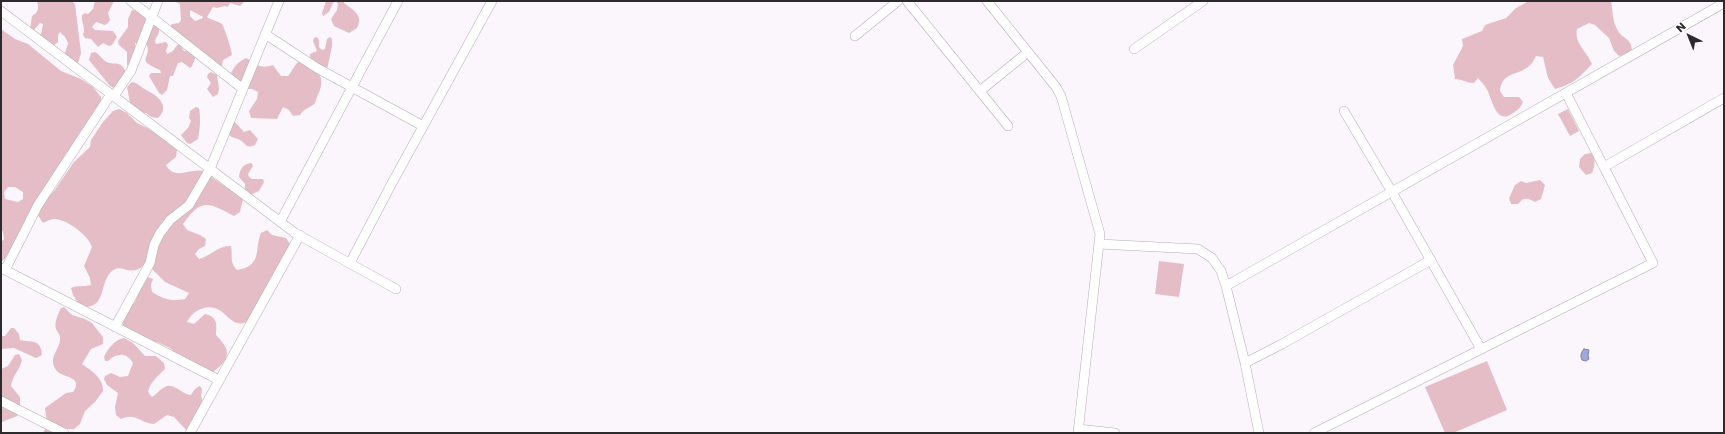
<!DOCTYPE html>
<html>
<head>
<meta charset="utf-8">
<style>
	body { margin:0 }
	#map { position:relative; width:1725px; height:434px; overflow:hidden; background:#fbf5fc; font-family:Poppins,sans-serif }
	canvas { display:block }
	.frame { position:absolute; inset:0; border:2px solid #2c2a2d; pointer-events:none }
	.north { position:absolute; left:1669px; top:16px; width:40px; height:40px; -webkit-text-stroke:3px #fff; paint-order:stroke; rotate:317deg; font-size:11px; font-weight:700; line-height:16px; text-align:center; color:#2c2a2d }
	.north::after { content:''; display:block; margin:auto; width:14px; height:18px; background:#2c2a2d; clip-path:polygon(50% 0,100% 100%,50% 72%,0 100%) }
</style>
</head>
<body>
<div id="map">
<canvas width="1725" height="434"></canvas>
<div class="frame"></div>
<div class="north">N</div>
</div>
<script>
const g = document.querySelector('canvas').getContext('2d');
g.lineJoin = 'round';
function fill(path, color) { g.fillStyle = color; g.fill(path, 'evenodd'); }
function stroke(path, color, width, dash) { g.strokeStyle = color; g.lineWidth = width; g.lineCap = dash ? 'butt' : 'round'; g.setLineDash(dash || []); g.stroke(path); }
fill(new Path2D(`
	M37 1H72L75 4 81 53 78 63 72 66 64 57 68 43 65 37 60 32 58 35V42L53 46 38 34H41L43 24 40 23 34 30H30L32 16C39 12 39 8 37 1Z
	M95 1H114L108 13 110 20 108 23 105 25 96 22 92 27 95 30 113 31 117 37 112 45 109 46 103 43 98 47 91 39 85 38 83 35C86 27 81 22 82 15L85 13 88 14 93 9Z
	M174 1H245L240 6 230 3 228 7 225 6 217 8 213 7 207 17C211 20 218 21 222 24 224 26 232 51 232 55L223 60 221 70 211 58 204 56 170 27 172 24 179 23 181 20 180 4ZM190 10 203 17V18L195 21 190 16Z
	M326 1H344V3C353 10 364 15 357 28L349 33 334 26 331 19 337 10 338 4 336 1 333 3 329 12 323 16 322 13Z
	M1529 1H1611C1613 11 1612 20 1617 29 1622 40 1631 36 1632 51L1626 55 1619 56 1614 51 1609 38 1595 25 1589 23 1577 29C1574 44 1587 51 1592 64 1579 78 1573 84 1555 89L1548 78 1543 57 1536 56C1534 60 1532 64 1528 67 1516 76 1502 72 1500 91L1504 97H1519L1523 102C1521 107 1518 110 1513 113 1495 127 1492 96 1486 88 1484 84 1481 82 1478 78L1474 83C1466 83 1462 79 1455 79L1453 65 1463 46 1462 39 1482 31 1485 25 1506 18 1516 8Z
	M132 10 146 13 150 26H157C162 31 157 35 155 41L156 44 166 42 168 45 166 51 167 54 173 51 177 45H180L184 51H188L196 56 192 66 190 68 182 62 178 63 173 76H170L167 90 162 95 159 93 149 76 151 73H161L160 70C134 59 152 59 147 45L135 43V46L137 48 130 67 127 65V52L119 45 118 41 128 27V19Z
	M1 29 15 39 28 44 61 71 81 79 93 87 101 97V105L10 254 1 262V242L4 239 3 232 1 229ZM8 187H15L23 192V199L18 202 5 199 4 192Z
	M317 37 319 40V47L322 50 325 49 327 39 330 37 332 39V46L327 70C320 66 309 63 310 54L317 51 313 41 314 38Z
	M95 52C99 54 101 58 105 61 114 67 119 58 126 72L116 89 110 86 89 60 91 53Z
	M246 58C257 63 259 70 273 65L281 76H288C293 70 294 65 300 60 317 71 328 75 317 97 316 99 316 101 315 103 311 108 305 107 300 115L293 116 289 110 283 107 277 119 251 118 249 111 257 99 258 92 252 89H245L229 80C231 70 237 62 246 58Z
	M211 72 217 75 219 88 218 94 213 97 207 89 211 83 207 77 208 74Z
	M132 82C138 83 141 87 146 90 157 95 171 106 158 118L151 117 146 113H142L130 103 127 87Z
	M196 107 199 108C201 119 200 128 198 139L190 144 187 143 181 135 188 128 191 121 189 118 190 111Z
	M119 109 127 113 137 123 155 132 177 150 176 157 166 165C175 181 189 168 203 171L243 199 240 212 234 216C209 203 202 197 183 224L187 230 200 235 206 239 205 246 199 249 195 254 199 259C211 256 218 245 231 246 233 256 229 262 237 270 263 266 254 249 261 233L267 230 272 235 286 238 290 244 249 321C245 323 241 324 237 323 230 321 225 313 219 310 207 303 192 311 187 322L194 324 205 314C217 317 217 323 216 335 232 351 230 359 213 372L184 361 170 348 157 342H151L123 326V319L130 307 135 302 140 289 147 277 153 279 151 285 152 292C163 299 172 302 185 299L189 293 165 282 150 267 144 265C129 279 121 260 110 273 99 286 106 311 80 306L73 295 71 288C78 285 83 287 91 285L90 278 84 266 92 247C88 235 68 220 55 219 51 219 47 221 43 223L35 211 54 191 74 162 90 147 91 140 103 122 113 111Z
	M1568 109 1579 131 1570 136 1558 114Z
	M235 122 244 132 250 130 258 139 255 145C245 150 246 142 238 139 234 137 232 138 229 135L228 132 232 123Z
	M1592 153C1596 161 1595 165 1592 173L1586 175 1579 167 1580 159 1585 154Z
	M252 163 253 166 248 174 249 177 252 179H263L264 182 259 191 250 195 245 191V184L239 177C240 168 243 164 252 163Z
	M1540 180 1545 185 1541 199 1535 202 1529 199H1523L1518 204H1511L1509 198 1515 185 1521 181 1526 183Z
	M1159 261 1184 264 1179 297 1155 294Z
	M64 307 72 315 85 319 92 323 103 337V344L91 349 82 364C91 370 104 379 103 391L95 402 85 411 80 424 74 429H64L59 433H43L47 426 45 408 66 393 73 392C85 376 61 378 56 370 47 357 61 349 60 338 60 334 57 332 56 329 54 323 58 314 61 308Z
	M11 328H14L19 334 20 340C31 343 41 338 42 355L36 358 14 348 1 349V336H5Z
	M124 338 133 343 145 356H156L164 363 165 369C158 376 150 382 148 392L152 397C157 394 160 389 165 387 174 382 182 395 191 395 194 390 195 388 200 386L202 389 201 396 204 406 189 433 174 417 167 415 154 424C140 423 135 412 121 419L116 415 115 407 118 393 107 385 104 379 105 376 111 373 120 377 128 376 133 363C126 352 117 353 108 361H105L104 357C107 349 116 339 124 338Z
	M19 354 22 360C20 370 12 376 11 386L20 397V411L17 416 2 422 1 369 8 366 15 355Z
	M1487 361 1507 410 1453 433H1445L1425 387Z`), '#e5bdc6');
const water = new Path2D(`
	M1584 349 1589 350 1588 355 1589 359 1586 361 1582 360C1580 356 1581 352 1584 349Z`);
fill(water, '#a2a7db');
stroke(water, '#7f82a7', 1);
const minor = new Path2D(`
	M131 1 243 89
	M907 1 1008 126
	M987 1 1056 87 1061 96 1100 234 1078 433
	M1 11 295 233 396 289
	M265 34 317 68 423 126
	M855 36 898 1
	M1134 49 1203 1
	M980 91 1028 52
	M114 96 131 71 158 1
	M1344 111 1392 192 1481 349
	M1604 167 1724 98
	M280 222 398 1
	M1099 244 1198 249 1212 258 1221 271 1226 286 1245 363 1259 433
	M350 263 392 183 492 1
	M1 268 219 380
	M5 270 38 205 111 94
	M1226 286 1724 3
	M115 327 150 263 154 245 160 233 170 220 189 205 210 169 279 1
	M1245 363 1282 344 1431 260
	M1 401 64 433
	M1078 429 1115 433
	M190 433 300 235
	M1314 433 1653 263 1566 93`);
stroke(minor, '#b4aeb5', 10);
stroke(minor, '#fff', 9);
</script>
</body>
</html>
